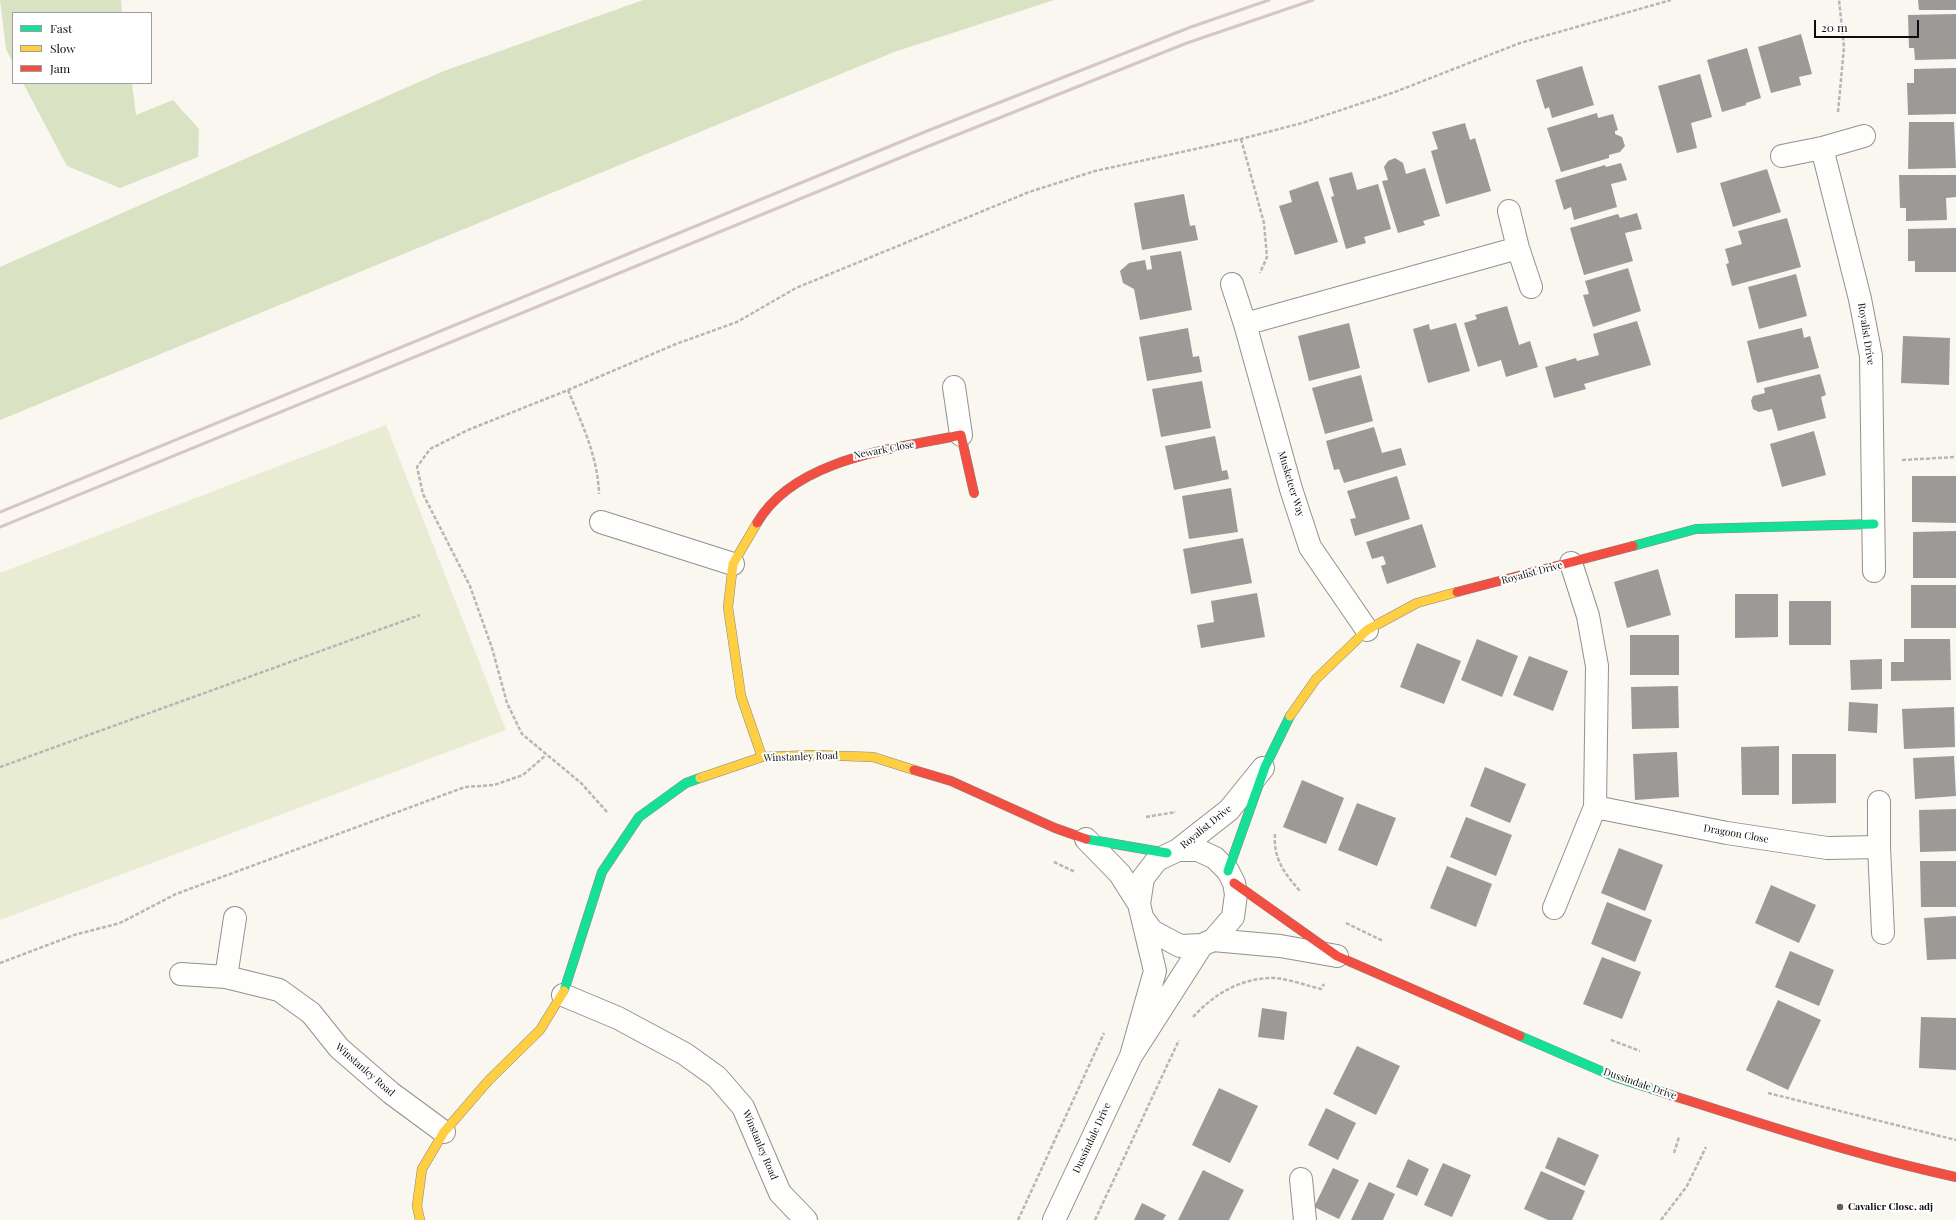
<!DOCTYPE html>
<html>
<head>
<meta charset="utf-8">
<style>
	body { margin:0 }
	#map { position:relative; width:1956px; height:1220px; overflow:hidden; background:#faf6f0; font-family:"Playfair Display",serif }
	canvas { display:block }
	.legend { position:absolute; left:12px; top:12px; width:140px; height:72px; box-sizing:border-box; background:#fff; border:1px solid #9e9e9e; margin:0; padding:5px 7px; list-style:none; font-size:12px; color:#0c0c0c }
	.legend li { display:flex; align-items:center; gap:8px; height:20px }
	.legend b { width:20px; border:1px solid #9e9e9e }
	.scale { position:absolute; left:1814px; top:20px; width:105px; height:18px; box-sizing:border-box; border:2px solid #0c0c0c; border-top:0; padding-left:5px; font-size:12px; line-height:14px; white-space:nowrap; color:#0c0c0c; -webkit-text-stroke:3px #fff; paint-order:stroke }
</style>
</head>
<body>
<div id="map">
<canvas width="1956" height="1220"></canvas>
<ul class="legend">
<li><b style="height:5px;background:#16e098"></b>Fast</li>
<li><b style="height:5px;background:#ffcf43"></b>Slow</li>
<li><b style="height:5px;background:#f24e42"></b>Jam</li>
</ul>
<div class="scale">20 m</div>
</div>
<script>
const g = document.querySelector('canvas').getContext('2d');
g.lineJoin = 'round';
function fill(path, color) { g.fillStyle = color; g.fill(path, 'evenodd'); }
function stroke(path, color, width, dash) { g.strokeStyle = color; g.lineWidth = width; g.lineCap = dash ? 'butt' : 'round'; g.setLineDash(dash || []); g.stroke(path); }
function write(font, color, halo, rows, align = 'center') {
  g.font = font + ' "Playfair Display",serif'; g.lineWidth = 4; g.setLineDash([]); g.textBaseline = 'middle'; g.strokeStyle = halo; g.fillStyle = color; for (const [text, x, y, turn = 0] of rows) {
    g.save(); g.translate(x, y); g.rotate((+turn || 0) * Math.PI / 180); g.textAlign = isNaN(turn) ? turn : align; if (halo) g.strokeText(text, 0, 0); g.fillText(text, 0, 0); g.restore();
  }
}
fill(new Path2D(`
	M386 425 506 730 0 920V573Z`), '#e7ecd3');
fill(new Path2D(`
	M0 0H121L122 13H13V63L6 49Z
	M643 0H1054L894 52 0 420V267L444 71Z
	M23 83H132L136 115 173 100 199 129 198 157 120 188 67 166Z`), '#d9e2c2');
fill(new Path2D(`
	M1918 0H1956V10H1919Z
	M1956 14V59L1915 60 1914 48H1909L1908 15Z
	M1801 34 1812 74 1799 77 1801 85 1771 93 1758 47Z
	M1747 48 1761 98 1746 103V105L1722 112 1707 60Z
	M1582 66 1594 105 1552 118 1549 107 1545 109 1536 80Z
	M1956 68V114L1908 115 1907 83H1914V69Z
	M1700 74 1712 117 1691 123 1697 148 1677 153 1658 86Z
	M1597 113 1598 118 1613 114 1618 130 1615 131V134L1622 137 1625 146 1620 152 1609 155V158L1561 172 1547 128Z
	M1909 122H1954L1956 168 1908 169Z
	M1465 123 1470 140 1475 138 1491 191 1446 204 1431 151 1438 149 1432 132Z
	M1395 158 1403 163 1406 174 1425 168 1440 216 1423 221 1425 225 1398 233 1382 181 1388 180 1384 167 1388 161Z
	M1621 163 1627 180 1611 184 1617 207 1574 220 1571 207 1564 210 1555 180 1605 165 1606 167Z
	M1767 169 1781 212 1733 227 1720 183Z
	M1352 172 1357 190 1378 184 1391 229 1364 237 1366 243 1346 249 1331 197 1334 196 1329 178Z
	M1899 175H1956V197L1946 198 1947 220 1906 221V208H1900Z
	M1318 181 1338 242 1295 255 1279 206 1292 202 1289 191Z
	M1184 194 1190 226 1195 225 1198 240 1142 250 1134 203Z
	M1637 213 1642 229 1625 233 1633 261 1584 275 1570 228 1618 214 1620 218Z
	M1787 218 1801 267 1732 286 1726 264 1729 263 1725 249 1742 244 1738 231Z
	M1956 228V272H1915V261H1908V229Z
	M1181 251 1192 310 1140 320 1134 289 1123 283 1120 271 1129 263 1145 260 1147 270 1152 269 1150 256Z
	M1628 268 1641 311 1593 327 1583 295 1589 294 1585 281Z
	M1796 274 1807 316 1759 329 1748 287Z
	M1507 306 1519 345 1530 341 1538 367 1506 377 1501 360 1478 367 1464 323 1477 319 1475 315Z
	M1637 321 1651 365 1584 384 1586 389 1554 398 1545 367 1576 358 1577 361 1599 355 1593 334Z
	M1349 323 1360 368 1309 381 1298 336Z
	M1456 323 1470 371 1428 383 1413 329 1429 324 1430 330Z
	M1188 328 1193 357 1199 356 1202 372 1147 381 1139 337Z
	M1802 328 1804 338 1810 336 1819 368 1757 383 1747 341Z
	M1903 336 1950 338 1949 385 1901 383Z
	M1820 374 1826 395 1821 397 1826 418 1778 431 1772 409 1759 412 1753 409 1751 401 1753 396 1765 393 1764 388Z
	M1361 375 1373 421 1325 434 1312 388Z
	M1202 381 1211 428 1161 437 1152 389Z
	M1374 427 1382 453 1401 448 1406 465 1344 483 1339 469 1334 470 1326 441Z
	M1814 431 1826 475 1782 487 1770 444Z
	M1215 436 1222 471 1227 470 1229 479 1174 490 1165 446Z
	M1397 476 1410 519 1355 536 1350 519 1356 518 1347 491Z
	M1912 476H1956V523L1912 522Z
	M1231 488 1238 532 1189 539 1182 496Z
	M1422 524 1436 567 1387 584 1381 566 1386 564 1383 556 1372 559 1366 542Z
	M1956 531V578H1913V532Z
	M1243 538 1252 583 1191 594 1183 549Z
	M1658 569 1671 615 1627 628 1614 582Z
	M1911 585H1956V628H1911Z
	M1257 593 1265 637 1201 648 1197 625 1214 622 1211 601Z
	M1735 594H1778V637L1735 638Z
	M1789 601H1831V645H1789Z
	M1630 635H1679V675H1630Z
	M1477 639 1518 656 1502 697 1461 680Z
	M1904 639H1950L1951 680 1891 681V662H1904Z
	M1417 643 1461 661 1444 704 1400 687Z
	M1529 656 1568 671 1553 711 1513 695Z
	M1882 659V689L1851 690 1850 660Z
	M1678 686 1679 728 1632 729 1631 687Z
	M1849 702 1878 704 1877 733 1848 731Z
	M1954 707 1955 747 1904 749 1902 709Z
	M1779 746V795H1742L1741 747Z
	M1677 752 1679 797 1635 800 1633 754Z
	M1792 754H1836V803L1792 804Z
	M1954 756 1956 796 1915 799 1913 758Z
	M1485 767 1526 784 1510 823 1470 806Z
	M1302 780 1344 798 1326 844 1283 827Z
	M1357 803 1396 818 1377 866 1338 850Z
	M1956 809V851L1920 852 1919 810Z
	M1466 817 1512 835 1496 876 1450 857Z
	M1619 848 1663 865 1645 911 1601 893Z
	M1920 861H1956V907H1921Z
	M1447 866 1492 884 1476 927 1430 908Z
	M1771 885 1816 905 1799 943 1755 923Z
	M1607 902 1652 920 1635 962 1591 944Z
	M1956 916V959L1927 960 1924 918Z
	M1790 951 1834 970 1819 1006 1775 987Z
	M1602 957 1641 972 1622 1019 1583 1004Z
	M1778 1000 1821 1020 1788 1090 1746 1070Z
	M1262 1008 1287 1012 1284 1040 1258 1037Z
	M1921 1017 1956 1018V1070L1919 1068Z
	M1357 1046 1400 1066 1376 1115 1333 1094Z
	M1219 1088 1258 1106 1230 1163 1192 1145Z
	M1326 1108 1356 1123 1338 1160 1308 1145Z
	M1558 1137 1599 1155 1585 1186 1545 1168Z
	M1408 1159 1429 1169 1417 1196 1396 1187Z
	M1443 1163 1471 1175 1452 1217 1424 1205Z
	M1333 1168 1359 1180 1339 1219 1314 1207Z
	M1203 1170 1244 1190 1229 1220H1178Z
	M1541 1171 1585 1191 1572 1220H1548L1524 1209Z
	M1369 1182 1395 1194 1383 1220H1351Z
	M1142 1203 1166 1215 1163 1220H1134Z`), '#9c9a96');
const street = new Path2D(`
	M1822 148 1864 136
	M1782 156 1822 148 1860 299 1871 356 1874 571
	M1518 248 1531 287
	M1232 284 1245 324 1291 489 1310 547 1367 630
	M1245 324 1518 248 1509 211
	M954 387 961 435
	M601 522 733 564
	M1595 807 1727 833 1827 848 1879 847V802
	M1086 839 1120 874 1139 904
	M1879 847 1883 933
	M1178 850 1229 810 1263 768
	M1554 908 1595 807 1597 666 1588 616 1571 563
	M1213 940 1280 946 1337 956
	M181 974 226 977 279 990 311 1013 339 1048 391 1093 444 1132
	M226 977 235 918
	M563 995 618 1018 685 1054 717 1077 743 1107 780 1193 806 1220
	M1131 1056 1155 971 1139 904 1143 878 1157 860 1178 850H1198L1215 858 1228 871 1234 883 1236 894 1233 917 1213 940 1202 945 1180 946 1152 931 1144 920
	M1301 1179 1305 1220
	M1054 1220 1131 1056 1202 945`);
const fast = new Path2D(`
	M1633 546 1696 529 1874 524
	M1086 839 1167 853
	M1228 871 1265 767 1290 716
	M564 991 602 872 639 817 686 783 700 778
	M1520 1036 1615 1077 1671 1095`);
const slow = new Path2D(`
	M757 523 733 564 728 607 741 696 762 757
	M1290 716 1316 679 1367 630 1417 603 1457 592
	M700 778 762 757 813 755 873 757 914 770
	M420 1220 417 1206 422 1169 444 1132 489 1080 540 1030 564 991`);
const jam = new Path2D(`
	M757 523C795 458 894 449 961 435L974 493
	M1457 592 1633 546
	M914 770 951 781 1055 828 1086 839
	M1234 883 1337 956 1520 1036
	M1671 1095C1765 1125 1859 1156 1956 1177`);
stroke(street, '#93918f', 24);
stroke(fast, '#8a8885', 10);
stroke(slow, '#8a8885', 10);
stroke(jam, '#8a8885', 10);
stroke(new Path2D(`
	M1838 112 1844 47 1839 0
	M1241 139 1264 223 1267 257 1260 273
	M568 390C582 424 598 457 599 494
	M1902 460 1956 457
	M0 767 420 615
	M607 812 581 783 522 734 507 703 492 648 470 586 423 494 417 467 430 449 468 430 568 390 676 344 737 322 796 288 1029 192 1095 171 1241 139 1302 123 1395 92 1520 43 1671 0
	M1146 817 1176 812
	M1275 834C1273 858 1284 873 1300 891
	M1054 862 1075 872
	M1346 923 1383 941
	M0 963 74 935 120 923 176 894 465 787 494 785 523 775 546 755
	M1193 1017C1213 995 1239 979 1270 978 1283 977 1308 986 1321 989L1324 984
	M1611 1040 1640 1051
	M1768 1093 1956 1140
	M1674 1153 1679 1137
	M1018 1220 1104 1033
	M1095 1220 1179 1040
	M1661 1220 1687 1186 1706 1147`), '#b7b6b5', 2.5, [4, 2]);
stroke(street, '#fefefd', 22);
stroke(fast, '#16e098', 9);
stroke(slow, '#ffcf43', 9);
stroke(jam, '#f24e42', 9);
stroke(new Path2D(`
	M0 512 927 131 1191 27 1269 0
	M0 527 924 148 1187 43 1313 0`), '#d5c6c8', 3);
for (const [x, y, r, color] of [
	[1840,1207,4,"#5f5e5c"]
]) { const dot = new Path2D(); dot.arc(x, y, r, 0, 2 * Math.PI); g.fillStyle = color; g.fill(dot); stroke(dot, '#fff', 1.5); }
write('10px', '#0c0c0c', '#fff', [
	["Royalist Drive",1866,334,81],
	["Newark Close",884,450,-11],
	["Musketeer Way",1291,484,73],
	["Royalist Drive",1532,573,-15],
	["Winstanley Road",801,757,-2],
	["Royalist Drive",1206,827,-39],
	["Dragoon Close",1736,834,10],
	["Winstanley Road",365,1070,41],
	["Dussindale Drive",1640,1084,19],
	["Dussindale Drive",1092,1138,-65],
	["Winstanley Road",760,1145,67]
]);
write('bold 10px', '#0c0c0c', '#fff', [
	["Cavalier Close, adj",1848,1207]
], 'left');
</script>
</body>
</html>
